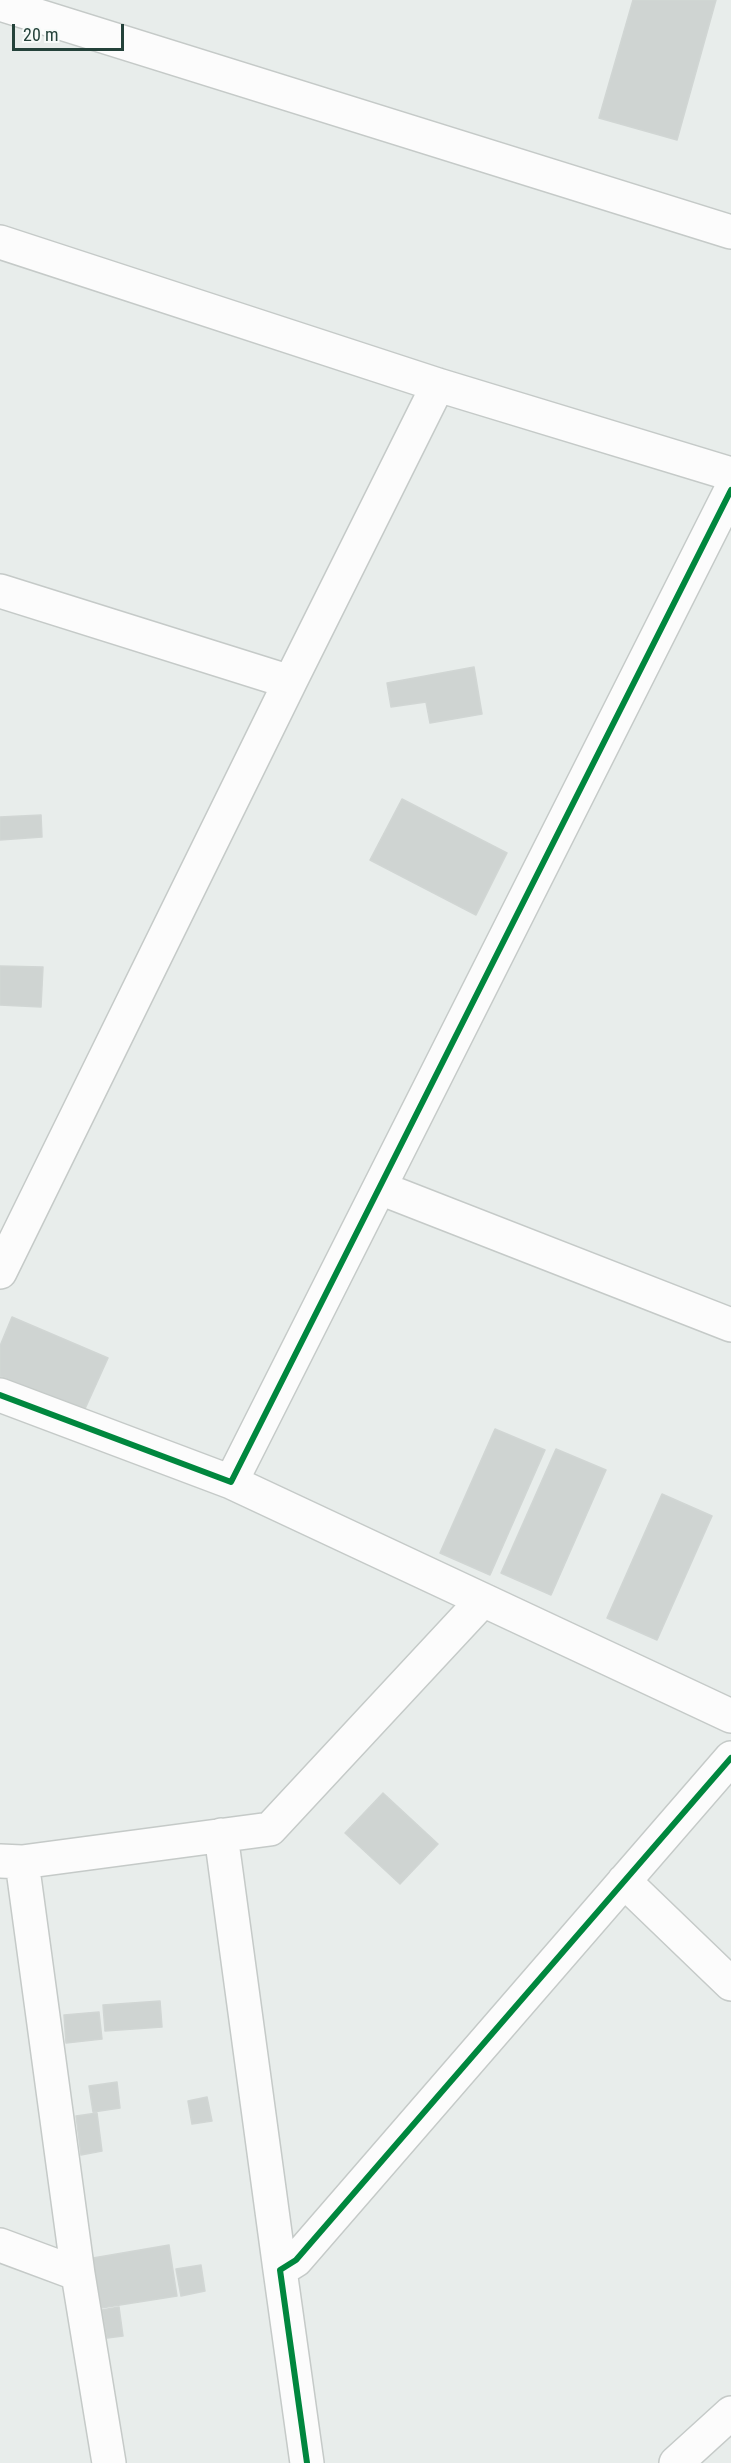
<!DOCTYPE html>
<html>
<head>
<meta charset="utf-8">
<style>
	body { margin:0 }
	#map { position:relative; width:731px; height:2463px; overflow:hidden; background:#e8edeb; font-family:"Roboto Condensed",sans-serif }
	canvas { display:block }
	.scale { position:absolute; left:12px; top:24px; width:112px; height:27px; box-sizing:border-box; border:3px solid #24423a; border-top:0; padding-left:8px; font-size:18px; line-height:21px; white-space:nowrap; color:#24423a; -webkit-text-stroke:4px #f7fbf9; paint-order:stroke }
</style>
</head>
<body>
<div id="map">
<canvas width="731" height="2463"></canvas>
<div class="scale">20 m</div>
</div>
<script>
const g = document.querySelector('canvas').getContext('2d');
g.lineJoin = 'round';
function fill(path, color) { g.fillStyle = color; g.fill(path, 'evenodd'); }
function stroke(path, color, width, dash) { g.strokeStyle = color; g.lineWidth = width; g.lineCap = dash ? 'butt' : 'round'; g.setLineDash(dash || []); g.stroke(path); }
const building = new Path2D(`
	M633 0H716L677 140 599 118Z
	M474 667 482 714 430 723 426 702 391 707 387 683Z
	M402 799 507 853 476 915 370 860Z
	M41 815 42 837 0 840V817Z
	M0 966 43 967 41 1007 0 1005Z
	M12 1317 108 1358 84 1411 0 1376V1346Z
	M495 1429 545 1450 490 1575 440 1553Z
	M556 1449 606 1470 551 1595 501 1573Z
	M662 1494 712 1516 657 1640 607 1618Z
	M383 1793 438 1844 400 1884 345 1833Z
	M160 2001 162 2027 105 2031 103 2005Z
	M99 2012 102 2039 66 2043 64 2015Z
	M117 2082 120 2108 93 2112 89 2086Z
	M207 2097 212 2121 192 2124 188 2101Z
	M97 2113 102 2151 81 2155 76 2116Z
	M169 2245 177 2296 101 2308 93 2258Z
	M201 2265 205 2291 181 2296 176 2269Z
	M119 2307 123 2336 107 2338 102 2310Z`);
fill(building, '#cfd4d2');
stroke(building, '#d1d6d4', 1.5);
const minor = new Path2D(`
	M0 4 731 232
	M0 242 438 385 731 474
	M0 591 290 682 438 385
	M380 1188 731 1325
	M0 1272 290 682
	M0 1395 231 1482 731 490
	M231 1482 731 1716
	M221 1835 280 2270
	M0 1861 22 1862 270 1829 483 1600
	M22 1862 78 2274
	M624 1881 731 1984
	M0 2245 78 2274 109 2463
	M307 2463 280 2270 296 2260 731 1758
	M676 2463 731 2413`);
stroke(minor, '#c5cac8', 36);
stroke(minor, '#fcfcfc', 33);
stroke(new Path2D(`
	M0 1395 231 1482 731 490
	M307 2463 280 2270 296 2260 731 1758`), '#00873e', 6);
</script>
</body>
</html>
